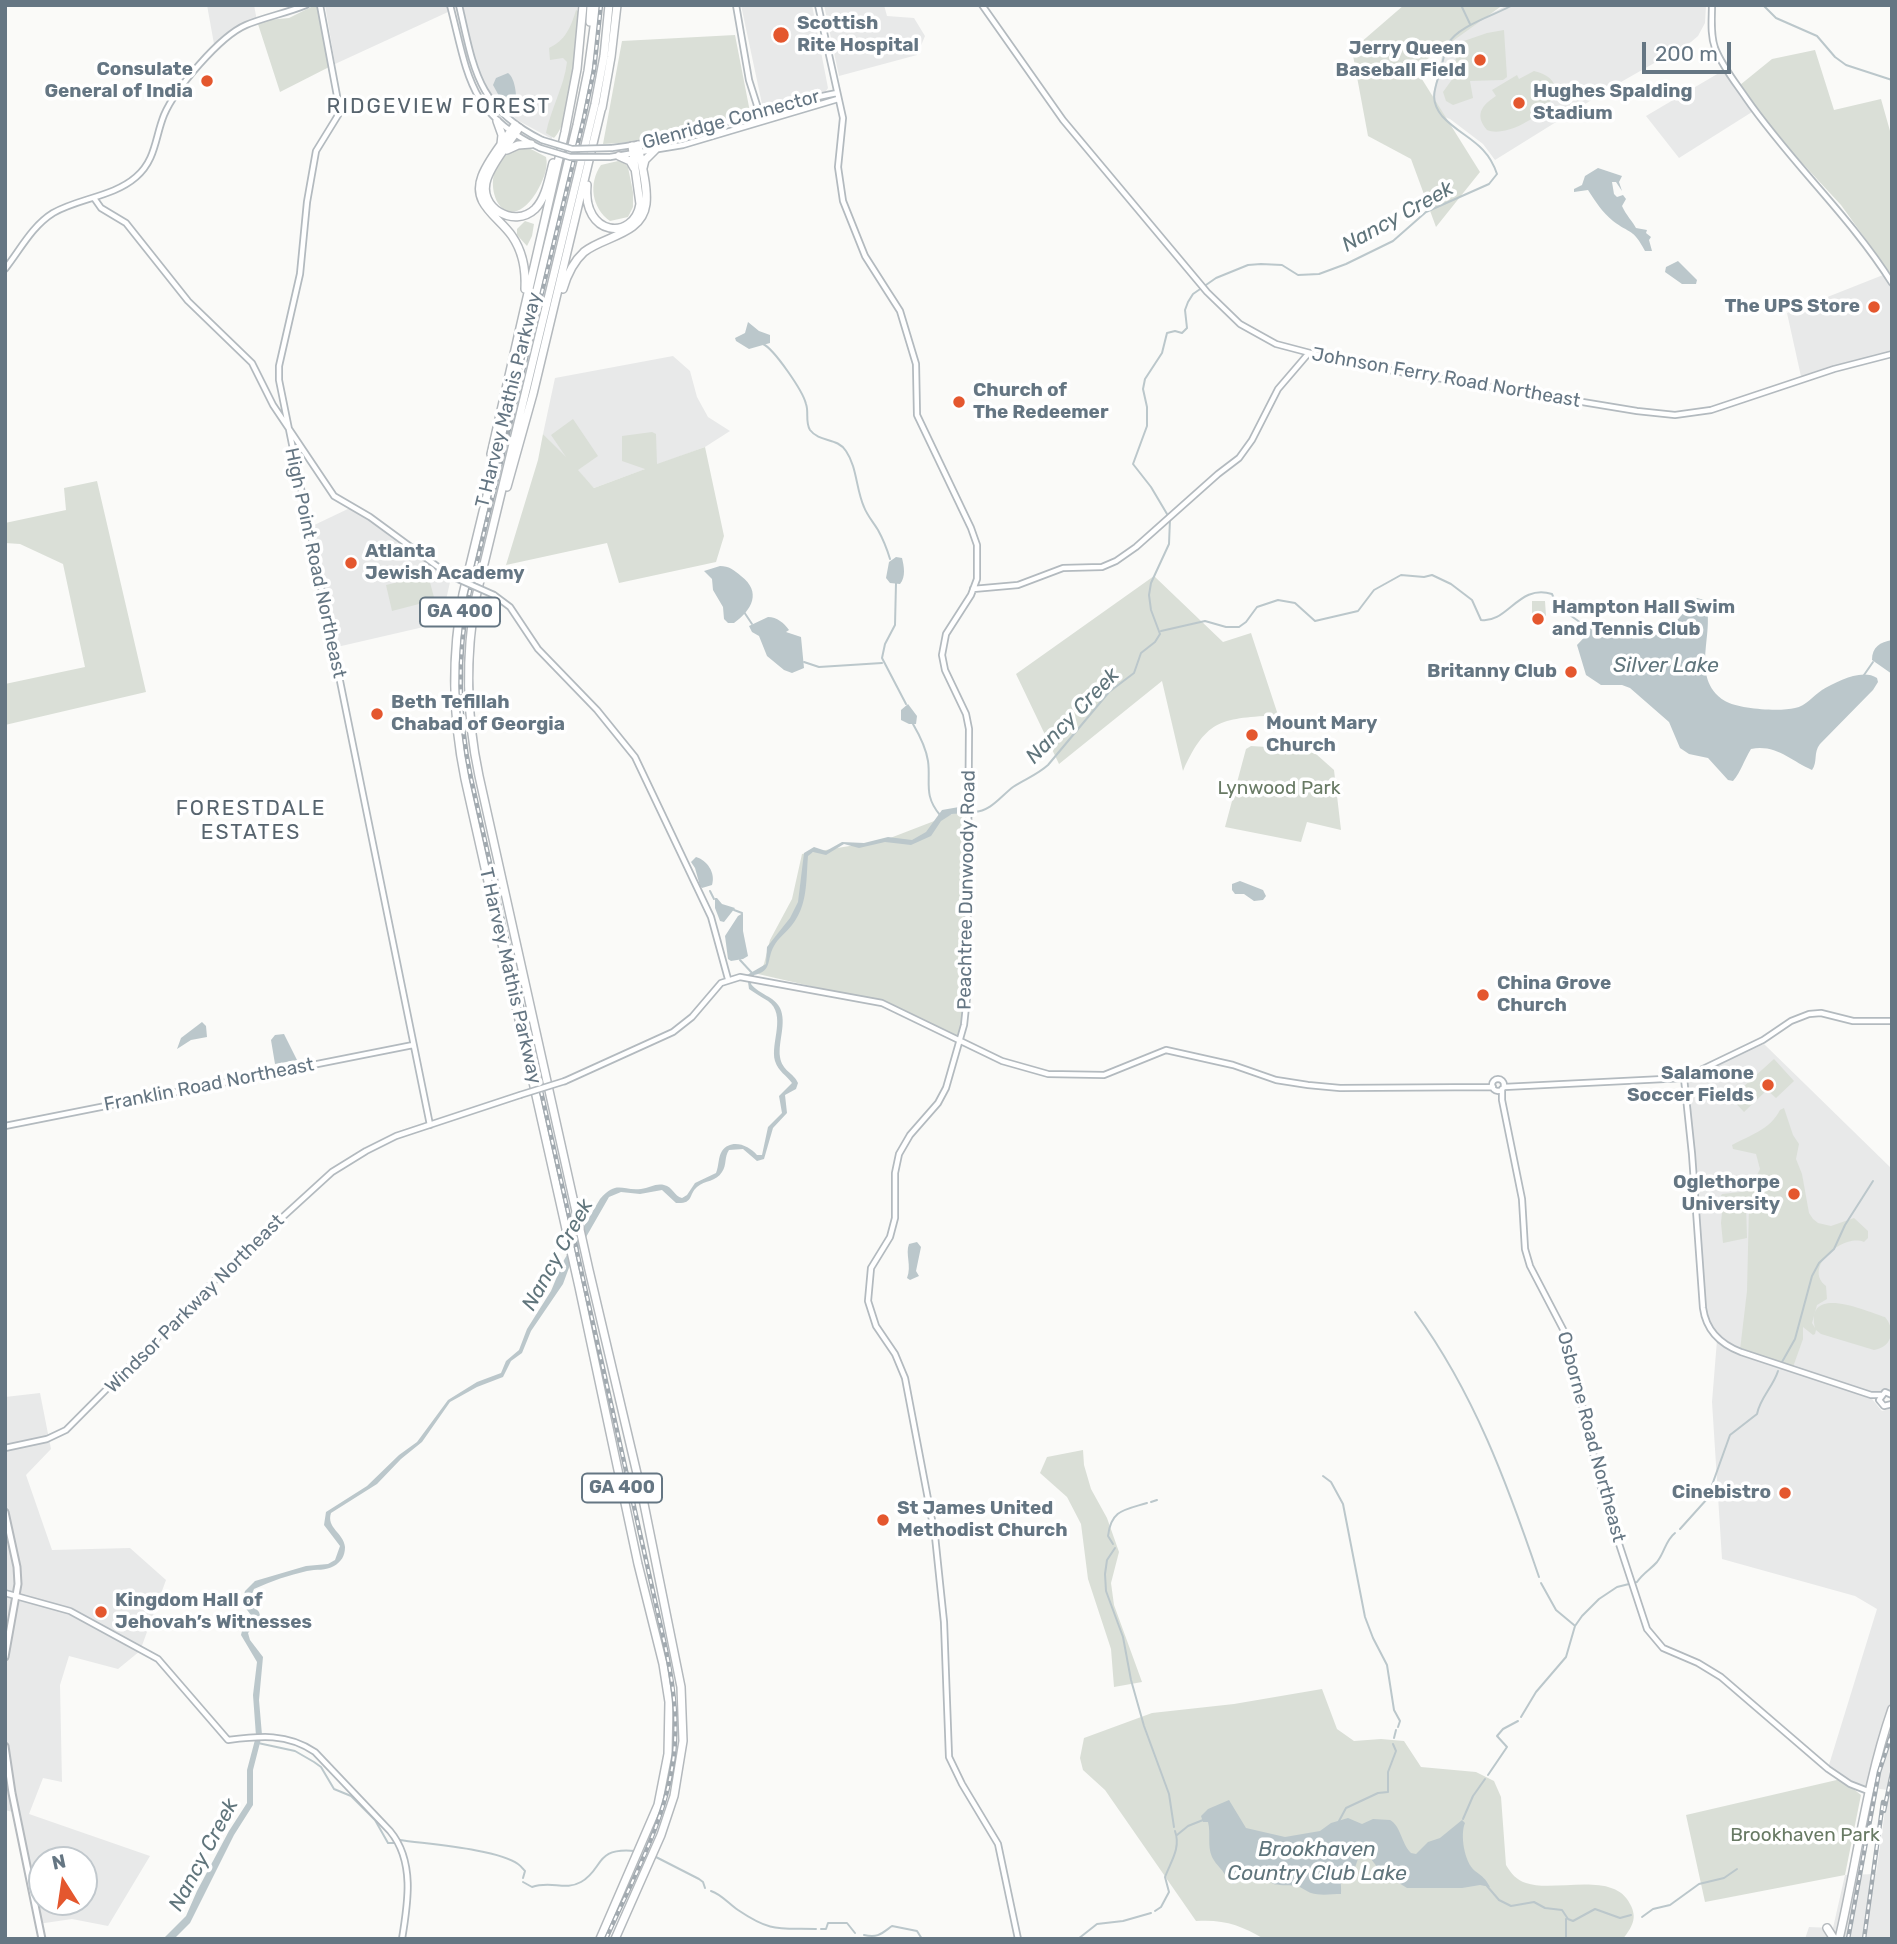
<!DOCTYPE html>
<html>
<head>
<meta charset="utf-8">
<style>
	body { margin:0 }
	#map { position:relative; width:1897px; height:1944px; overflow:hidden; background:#fafaf8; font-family:Rubik,sans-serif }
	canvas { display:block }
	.frame { position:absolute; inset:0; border:7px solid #657683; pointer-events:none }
	.north { position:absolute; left:28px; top:1846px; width:70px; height:70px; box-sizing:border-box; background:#fff; border:2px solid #c1c8cd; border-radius:50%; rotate:348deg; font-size:19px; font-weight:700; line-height:28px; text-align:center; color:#657683 }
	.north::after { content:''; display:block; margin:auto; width:24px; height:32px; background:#e4572e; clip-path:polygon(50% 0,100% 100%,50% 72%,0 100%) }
	.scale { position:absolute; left:1642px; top:42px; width:89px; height:32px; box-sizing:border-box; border:4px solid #657683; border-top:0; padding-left:9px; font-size:21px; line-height:24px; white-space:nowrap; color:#657683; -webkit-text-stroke:5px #fff; paint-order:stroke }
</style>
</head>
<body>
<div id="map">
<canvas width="1897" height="1944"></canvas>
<div class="frame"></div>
<div class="north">N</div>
<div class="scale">200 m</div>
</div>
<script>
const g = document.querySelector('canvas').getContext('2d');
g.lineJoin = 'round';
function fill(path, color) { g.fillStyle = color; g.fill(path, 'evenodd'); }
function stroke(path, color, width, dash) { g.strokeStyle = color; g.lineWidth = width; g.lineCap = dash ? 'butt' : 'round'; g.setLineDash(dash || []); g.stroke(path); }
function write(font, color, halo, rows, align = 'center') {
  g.font = font + ' Rubik,sans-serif'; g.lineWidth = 7; g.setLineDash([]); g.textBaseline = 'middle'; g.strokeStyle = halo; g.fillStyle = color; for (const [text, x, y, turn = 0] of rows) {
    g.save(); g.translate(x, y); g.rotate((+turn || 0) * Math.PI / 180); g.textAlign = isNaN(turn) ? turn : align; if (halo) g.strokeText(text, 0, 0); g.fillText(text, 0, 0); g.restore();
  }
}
fill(new Path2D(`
	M207 5H254L257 21 242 24 214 44Z
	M325 5H447L448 12 335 64Z
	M463 5H578L572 53 552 139 517 120 488 92 478 72 471 47Z
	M741 5H812L828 88 826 91 772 104H762Z
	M824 5H884L887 16 914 18 925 36 917 55 839 76Z
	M1508 5H1706L1705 23 1698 36 1691 42 1614 86 1495 160 1483 144 1450 119 1439 115 1432 98 1447 35Z
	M1724 70 1752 112 1679 158 1646 116Z
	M1883 275 1892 289V357L1842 368 1802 381 1787 313Z
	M673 356 690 371 697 397 708 417 730 431 705 447 594 488 543 434 555 378Z
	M352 507 397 542 449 575 450 582 441 623 337 647 308 528Z
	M1764 1044 1892 1169V1393L1885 1391 1875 1393 1740 1350 1719 1335 1706 1320 1694 1153 1686 1077Z
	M1717 1340 1741 1353 1872 1399 1882 1411 1892 1408V1939H1805L1809 1927 1833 1928 1845 1875 1876 1874 1888 1790 1859 1786 1828 1768 1877 1609 1855 1596 1722 1559 1712 1402Z
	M40 1393 51 1449 26 1475 52 1550 130 1548 166 1580 140 1651 118 1669 69 1656 60 1685 62 1782 43 1778 29 1814 150 1856 108 1926 72 1919 38 1924 16 1813 5 1810V1397ZM42 1860H84V1902H42Z`), '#e8e9e9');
fill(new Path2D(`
	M315 5H318L327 49 335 64 280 92 257 21 289 18Z
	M1404 5H1503L1415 68 1480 172 1436 227 1411 159 1368 136 1352 50Z
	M576 10 578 11V20C574 47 573 120 554 138L546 133C551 108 564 87 567 62L563 58 550 60 549 48C565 41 571 27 576 10Z
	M1504 30 1507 77 1503 80 1470 81 1473 98 1453 105 1446 101 1443 92 1456 74C1453 63 1457 53 1461 42L1487 33Z
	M735 35 750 112C703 127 653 142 603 144L622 41Z
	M1815 50 1834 110 1881 99 1892 138V276L1841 205 1779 138 1740 85 1772 59Z
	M1534 71C1591 85 1515 142 1487 130 1474 115 1482 105 1496 96L1492 90 1517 75 1519 79Z
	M527 147 546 157C549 168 542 183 536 193 497 253 467 151 527 147Z
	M618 161 624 162 628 167 633 192V207L628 217 610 221C592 208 588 184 601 165Z
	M525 221 534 224 532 236 527 246 517 235V229Z
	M573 419 598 456 578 470 594 488 645 469 622 461V436L652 432 656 434 657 464 705 447 724 536 716 562 619 583 607 543 506 565 538 460 543 434 566 457 551 435Z
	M97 481 146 692 5 725V684L85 667 63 564 20 544 5 543V523L66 510 64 488Z
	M428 575 435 601 427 603V607L421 608 419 604 392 611 386 585Z
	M1154 576 1223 642 1251 633 1278 715C1223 719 1207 717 1183 771L1162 681 1059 764 1016 674Z
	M1532 601H1545L1546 616H1532Z
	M1251 746 1299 749 1316 754 1334 770 1341 830 1307 822 1301 842 1225 827 1246 749Z
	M968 808V974L961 1044 920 1021 867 999 758 974 764 964 770 940 792 899 802 854 885 840Z
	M1774 1059 1794 1081 1776 1098 1767 1090 1744 1112 1731 1098Z
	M1784 1108 1793 1135 1799 1144 1796 1159 1802 1174 1809 1213 1813 1219 1818 1223 1831 1226 1854 1218 1868 1231V1238L1864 1242C1844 1233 1802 1267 1826 1286L1827 1299 1817 1305 1812 1323 1815 1328C1805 1283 1866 1311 1885 1317 1896 1330 1892 1347 1874 1350L1821 1334 1816 1330 1815 1334 1813 1335 1803 1327V1339L1793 1367 1740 1350 1747 1291 1749 1206 1746 1202 1718 1201 1722 1194 1749 1191 1760 1169 1756 1154 1733 1149 1732 1145C1750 1135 1770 1130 1780 1110Z
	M1723 1202 1746 1204 1747 1238 1723 1243 1721 1223Z
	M1083 1450 1084 1465 1091 1489 1107 1518 1119 1552 1111 1583 1114 1605 1142 1682 1114 1687 1111 1649 1088 1579 1081 1524 1067 1497 1040 1473 1047 1457Z
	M1322 1689 1337 1729 1354 1741 1381 1739 1404 1741 1421 1767 1476 1772 1494 1781 1501 1797 1506 1865C1511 1873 1516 1880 1526 1883 1554 1893 1614 1870 1630 1904 1638 1918 1632 1927 1623 1939H1264C1241 1925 1223 1919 1196 1921L1105 1790 1083 1770 1080 1758 1084 1738 1152 1713 1234 1704Z
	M1841 1779 1861 1795 1845 1875 1705 1902 1686 1815Z`), '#dadfd7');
fill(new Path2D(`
	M508 73C516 79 517 98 516 110L514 113 504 105 493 85 496 78Z
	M1598 168 1622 176 1619 182 1622 191 1616 182H1612L1614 194 1617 197 1623 195 1626 199 1622 206C1626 215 1633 222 1636 228L1647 230 1646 233 1651 237 1649 240 1652 251H1645C1633 228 1630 234 1613 221 1602 212 1596 202 1588 190L1574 192V189L1582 185 1585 176Z
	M1678 261 1697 280 1696 284H1682L1665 272 1666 267Z
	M748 322 759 331 770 335V343L749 349 736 341 735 338 745 333Z
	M896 557 902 558C904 566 906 577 900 584L890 583 886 578 889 562Z
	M720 566C729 566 734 570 741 576 762 592 752 610 734 623H728L724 619 723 607 713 590 712 579 704 571Z
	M1697 598 1704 600C1718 629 1687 677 1725 701 1739 709 1779 712 1795 708 1806 706 1813 696 1822 690 1836 682 1862 668 1877 678L1878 682 1873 690 1820 744C1813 753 1818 762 1812 770 1791 761 1776 744 1751 749 1744 760 1741 772 1733 781L1728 780 1708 758 1689 754 1680 748 1669 722 1630 688 1622 685H1601L1586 675 1577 645 1597 624 1613 633 1651 626 1671 627Z
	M768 617C777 617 784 623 789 630L786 632 801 637 804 668 792 673 784 670 767 656 759 636 752 632 749 626Z
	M1892 640V674L1872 660C1872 647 1880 642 1892 640Z
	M908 704 917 716 916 724H909L901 720V710Z
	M959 807 975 812 952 814 941 821 931 836 911 845 885 842 859 848 844 844 826 855 813 852 808 856C806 880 808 905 792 925 786 933 778 938 774 946 766 960 773 971 754 975L751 984C760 995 774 996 780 1008 787 1023 778 1041 780 1057 782 1071 794 1073 798 1083L796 1089 785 1095 787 1113 773 1128 764 1159 757 1161 743 1149 729 1150C724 1157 727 1165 722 1172 716 1182 705 1180 697 1187 688 1195 694 1204 676 1203L662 1190 640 1194 621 1192 609 1197 570 1265 563 1284 531 1331 522 1353 511 1361 503 1377 477 1387 450 1402 422 1442 401 1459 377 1484 331 1513C326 1528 344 1533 345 1547 345 1556 341 1562 334 1566 326 1571 316 1569 307 1571 289 1575 271 1581 254 1589L249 1601 259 1612 261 1619 248 1633 250 1640 263 1657 259 1700 262 1735 253 1770V1805L234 1835 190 1923 174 1939H163L186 1916 197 1891 229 1831 247 1803V1770L256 1736 253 1695 257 1662 241 1635 243 1627 253 1618 242 1603 245 1591 255 1581 306 1566 328 1564 335 1560 340 1546 324 1525 326 1512 367 1486 399 1455 417 1442 448 1400 477 1382 501 1373 506 1361 519 1350 527 1329 551 1291 564 1260 600 1199C617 1180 621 1191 641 1189 649 1188 656 1183 664 1185 673 1187 674 1196 682 1198L687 1195 695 1183 716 1173C719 1166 718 1157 722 1151 731 1138 749 1145 757 1155H762L768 1127 782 1113 779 1096 792 1083C787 1076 778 1071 775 1061 770 1043 787 1015 768 1001 761 997 755 993 749 989L747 975 766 964 767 947 790 918 798 902 804 853 814 847 826 851 842 842 864 843 888 837 912 840 926 832 942 810Z
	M696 857C707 860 716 873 712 885L702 888 700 886 695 868 691 862Z
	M1240 881 1263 890 1266 896 1263 900 1254 901 1244 894H1235L1232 890V884Z
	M715 898H717L722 904 735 908 724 922 720 921 715 908Z
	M743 913V931L748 956 743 959 731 961 728 959 725 936 738 916Z
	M202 1022 206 1026 207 1037 191 1040 177 1049 181 1038Z
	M284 1034 297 1060 275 1064 271 1040 275 1035Z
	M917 1242 921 1247 916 1271 919 1276 910 1280 907 1278C912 1266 905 1254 909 1244Z
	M1229 1800 1246 1828 1285 1837 1320 1831 1331 1823 1348 1818 1362 1824 1373 1819 1390 1820C1401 1826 1401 1843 1411 1853L1416 1854 1428 1842 1440 1838 1462 1820 1465 1823C1460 1834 1464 1862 1475 1871 1483 1877 1485 1878 1490 1887L1480 1885 1462 1888H1407L1381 1872 1371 1859 1365 1856 1358 1859 1353 1873H1346C1338 1881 1342 1884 1341 1894 1332 1894 1320 1896 1311 1893 1306 1891 1302 1887 1296 1886 1284 1883 1271 1890 1266 1875 1254 1872 1244 1881 1233 1884L1228 1881C1223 1868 1217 1867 1212 1857 1207 1846 1211 1833 1208 1822H1203L1201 1816 1208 1809Z`), '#bbc7cb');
stroke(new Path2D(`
	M1461 5 1470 24
	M1763 5 1776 18 1817 36 1835 57 1846 65 1892 80
	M763 344C774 349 803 391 806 404 809 412 805 422 810 430 820 443 837 437 846 451 857 467 856 489 864 507 867 515 873 522 878 530 883 539 887 549 890 559
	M896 583 895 625 885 644 882 658 906 704
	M744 612 752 624
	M1161 631 1205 621 1226 627H1239L1246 622 1257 607 1278 600 1295 603 1315 621 1358 611 1374 590 1401 575 1424 577 1432 575 1451 584 1472 600 1481 620C1507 624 1519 583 1552 594L1557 606 1591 630
	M804 662 819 667 882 663
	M1864 675 1873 662
	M913 724C920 736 926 748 928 761 931 782 923 795 940 815
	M974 812C991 811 1000 797 1013 787 1025 779 1037 775 1048 765L1109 692 1134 673 1141 653 1155 642 1160 634 1151 610 1149 595 1151 583 1169 544 1170 519 1151 487 1133 464 1147 426V407L1143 389 1145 379 1162 353 1167 333 1175 331 1182 333 1187 328 1185 310 1188 302 1193 294 1216 278 1248 265 1261 264 1282 265 1298 275 1319 274 1346 264 1393 241 1426 212 1489 184 1497 174C1486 141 1462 138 1442 116 1430 101 1434 91 1439 75 1443 65 1443 54 1448 44 1457 26 1495 15 1513 5
	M710 891 714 899
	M734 910 742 913
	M740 960 753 974
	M1415 1312C1474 1393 1507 1483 1539 1577
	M1782 1362 1795 1339 1812 1276 1819 1263 1834 1249 1845 1225 1873 1181
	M1323 1476 1331 1482 1343 1504 1365 1617 1373 1638 1387 1665 1394 1710 1400 1721 1398 1727
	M1151 1502 1157 1500
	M1680 1529 1707 1499 1730 1435 1757 1414C1760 1398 1773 1387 1778 1371
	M1113 1544 1108 1536C1111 1510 1124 1510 1147 1503
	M1115 1548 1107 1560 1105 1574 1106 1591 1123 1637 1131 1680 1144 1726 1169 1794 1174 1827
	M1541 1583 1556 1610 1574 1625
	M1521 1717 1536 1692 1566 1657 1575 1626 1582 1616 1599 1599 1617 1587 1637 1582C1643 1573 1651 1569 1657 1562 1665 1552 1665 1541 1675 1533
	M1394 1738 1396 1730
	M258 1743 295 1751 314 1762 321 1767 334 1789 351 1796 375 1820 388 1843H394
	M1488 1775 1507 1747 1497 1736 1503 1729 1518 1721
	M1463 1819 1473 1796 1485 1779
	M1339 1821 1346 1808 1378 1793 1388 1792V1772L1396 1751 1393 1744
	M1177 1835 1188 1826 1203 1820
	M400 1840C426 1844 498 1849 518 1864 521 1866 523 1869 525 1871L523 1878
	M654 1856 699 1879 703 1882 705 1888
	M523 1882 532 1887C551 1880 565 1891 581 1882 604 1869 594 1847 635 1851
	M1487 1886 1499 1900 1511 1906 1534 1902 1545 1908 1562 1910 1568 1919 1573 1921 1595 1909 1620 1918 1631 1915
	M711 1891C721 1894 729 1904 738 1910 772 1933 779 1928 816 1929
	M1155 1911 1161 1907 1169 1892 1165 1877C1171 1861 1181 1848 1175 1831
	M1642 1917 1653 1909 1670 1905 1699 1884 1724 1878 1737 1869
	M1566 1919V1939
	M821 1929H826L828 1923H847L855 1933
	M864 1935C878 1938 881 1934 892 1926L917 1931 922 1939
	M1078 1939 1097 1924 1123 1921 1151 1913`), '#bbc7cb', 2);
const secondary = new Path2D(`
	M320 5 340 112 316 151 307 202 300 274 279 366V380L430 1125
	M450 5C468 74 468 114 540 148
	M459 5C474 69 477 108 542 140
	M736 5 749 80 762 121
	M818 5 843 118 838 167 843 201 865 256 900 311 916 364 917 415 971 528 977 545V579L971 595 946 634 942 655 945 670 966 714 969 729 967 997 964 1025 946 1088 938 1103 910 1135 899 1154 895 1173V1218L890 1237 871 1268 868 1301 876 1326 895 1354 905 1378 935 1536 944 1622 949 1757 962 1784 998 1844 1018 1939
	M982 5 1063 120 1207 292 1240 324 1276 344 1352 364 1637 411 1675 415 1711 410 1834 369 1892 354
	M1712 5C1712 19 1710 34 1715 48 1722 66 1735 82 1746 98 1791 163 1850 216 1892 283
	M612 148C689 139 761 107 837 93
	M610 157 683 145 838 99
	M94 198 101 208 126 223 188 301 252 363 273 405 334 496 370 517 449 575
	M5 269C20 250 32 226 53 213 79 198 113 197 136 177 156 160 155 137 164 115 175 89 220 36 246 25 265 17 287 13 306 5
	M973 589 1018 585 1063 568 1102 567 1116 561 1136 547 1218 474 1239 458 1252 440 1278 389 1308 354
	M494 595 510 607 538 649 597 710 635 757 711 917 728 979
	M1684 1078 1692 1154 1703 1308C1706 1330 1720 1344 1741 1352L1871 1395H1881
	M1492 1085a6 6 0 1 1 12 0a6 6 0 1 1-12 0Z
	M565 1081 673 1032 692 1017 721 983 740 977 882 1003 1002 1061 1048 1074 1104 1075 1166 1050 1233 1065 1276 1080 1308 1085 1340 1088 1493 1087
	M1504 1087 1684 1078 1763 1040 1791 1021 1809 1014 1821 1013 1853 1021H1892
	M1502 1089V1100L1522 1199 1525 1249 1530 1266 1566 1335 1602 1492 1647 1629 1663 1648 1698 1663 1721 1677 1828 1769 1850 1784 1868 1791
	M5 1126 413 1045
	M1892 1395 1885 1392 1879 1400 1884 1406 1892 1404
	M5 1448 47 1439 66 1430 229 1266 332 1172 366 1151 396 1136 520 1095
	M5 1593 70 1611 158 1659 228 1740C260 1736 287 1733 315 1752L390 1831C415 1861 408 1903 402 1939`);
const primary = new Path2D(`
	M5 1512 17 1567 18 1584 5 1657
	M5 1746 12 1793 42 1939`);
const highway = new Path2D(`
	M597 5 588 71 577 125 463 594C451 657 452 716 465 779L579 1287 638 1564 663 1664 669 1702 668 1754 658 1805 600 1939
	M609 5 604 56 595 104 476 597C465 657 466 715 479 776L589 1270 643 1499 681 1687 683 1741 674 1796 661 1835 615 1939
	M590 22 591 5
	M602 108 611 57 617 5
	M497 121 502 135 501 144
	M515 125C504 141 489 158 482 176 471 204 498 216 512 236 523 252 526 270 525 289
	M519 128C509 144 493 161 487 179 477 207 514 229 535 209 546 198 549 178 553 163
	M507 150 518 145 531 144
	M619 156 630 161 634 168
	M643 168 645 160 655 150
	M587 185C582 237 634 241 640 204L632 146
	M563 289C567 275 573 262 584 252 604 236 642 235 646 204 648 186 641 163 638 145
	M491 454 565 132 577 69 583 5
	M507 487 533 394 602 106
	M1827 1928 1834 1939
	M1839 1939C1857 1862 1866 1784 1892 1709`);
stroke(secondary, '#b3babf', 8);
stroke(primary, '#b5babe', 9);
stroke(highway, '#b4b9bd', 10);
stroke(secondary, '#fff', 4.5);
stroke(primary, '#fff', 5);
stroke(highway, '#fff', 7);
const rail = new Path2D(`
	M601 5 594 70 584 118 469 595C457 657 458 716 471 778L665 1645C672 1677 677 1709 675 1742 671 1813 634 1875 606 1939
	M1884 1811 1892 1773
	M1848 1939 1879 1772 1892 1733
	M1864 1939 1883 1802`);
stroke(rail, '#a2aab0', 4.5);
stroke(rail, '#fff', 2, [5]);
const secondaryBridge = new Path2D(`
	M542 140 572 149 612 148
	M540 148 570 157H610
	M449 575 494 595
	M520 1095 565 1081`);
stroke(secondaryBridge, '#b3babf', 8, []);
stroke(secondaryBridge, '#fff', 4.5);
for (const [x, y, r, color] of [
	[781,35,9,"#e4572e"],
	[1480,60,7,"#e4572e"],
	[207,81,7,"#e4572e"],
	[1519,103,7,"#e4572e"],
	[1874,307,7,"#e4572e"],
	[959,402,7,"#e4572e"],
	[351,563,7,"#e4572e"],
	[1538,619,7,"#e4572e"],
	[1571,672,7,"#e4572e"],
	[377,714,7,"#e4572e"],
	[1252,735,7,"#e4572e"],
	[1483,995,7,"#e4572e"],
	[1768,1085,7,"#e4572e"],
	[1794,1194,7,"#e4572e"],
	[1785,1493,7,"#e4572e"],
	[883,1520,7,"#e4572e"],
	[101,1612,7,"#e4572e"]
]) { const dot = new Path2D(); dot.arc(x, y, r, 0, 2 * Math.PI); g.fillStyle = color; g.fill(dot); stroke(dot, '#fff', 2.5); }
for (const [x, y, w] of [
	[460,612,80],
	[622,1488,80]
]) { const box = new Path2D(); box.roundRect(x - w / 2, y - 14.5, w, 29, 5); g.fillStyle = '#fff'; g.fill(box); stroke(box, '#657683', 2); }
write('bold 18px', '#657683', null, [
	["GA 400",460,612],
	["GA 400",622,1488]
]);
write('bold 19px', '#657683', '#fff', [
	["Scottish",797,24],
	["Rite Hospital",797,46],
	["Jerry Queen",1466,49,"right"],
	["Baseball Field",1466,71,"right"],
	["Consulate",193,70,"right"],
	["General of India",193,92,"right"],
	["Hughes Spalding",1533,92],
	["Stadium",1533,114],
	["The UPS Store",1860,307,"right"],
	["Church of",973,391],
	["The Redeemer",973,413],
	["Atlanta",365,552],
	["Jewish Academy",365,574],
	["Hampton Hall Swim",1552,608],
	["and Tennis Club",1552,630],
	["Britanny Club",1557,672,"right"],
	["Beth Tefillah",391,703],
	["Chabad of Georgia",391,725],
	["Mount Mary",1266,724],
	["Church",1266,746],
	["China Grove",1497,984],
	["Church",1497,1006],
	["Salamone",1754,1074,"right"],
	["Soccer Fields",1754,1096,"right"],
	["Oglethorpe",1780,1183,"right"],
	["University",1780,1205,"right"],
	["Cinebistro",1771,1493,"right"],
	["St James United",897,1509],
	["Methodist Church",897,1531],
	["Kingdom Hall of",115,1601],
	["Jehovah’s Witnesses",115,1623]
], 'left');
write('19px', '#657683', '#fff', [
	["Glenridge Connector",731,120,-15],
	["Johnson Ferry Road Northeast",1446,378,10],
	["T Harvey Mathis Parkway",509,400,-76],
	["High Point Road Northeast",315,563,78],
	["Peachtree Dunwoody Road",967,890,-89],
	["T Harvey Mathis Parkway",510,976,77],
	["Franklin Road Northeast",209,1085,-11],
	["Windsor Parkway Northeast",195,1304,-45],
	["Osborne Road Northeast",1591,1437,75]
]);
write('19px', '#687a64', '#fff', [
	["Lynwood Park",1279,789],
	["Brookhaven Park",1805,1836]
]);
g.letterSpacing = '2px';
write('21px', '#57646e', '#fff', [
	["RIDGEVIEW FOREST",439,107],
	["FORESTDALE",251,809],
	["ESTATES",251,833]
]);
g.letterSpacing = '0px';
write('italic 21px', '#60757c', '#fff', [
	["Nancy Creek",1398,217,-29],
	["Silver Lake",1666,666],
	["Nancy Creek",1073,716,-46],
	["Nancy Creek",558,1255,-61],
	["Brookhaven",1317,1850],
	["Country Club Lake",1317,1874],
	["Nancy Creek",204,1855,-62]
]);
</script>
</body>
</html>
